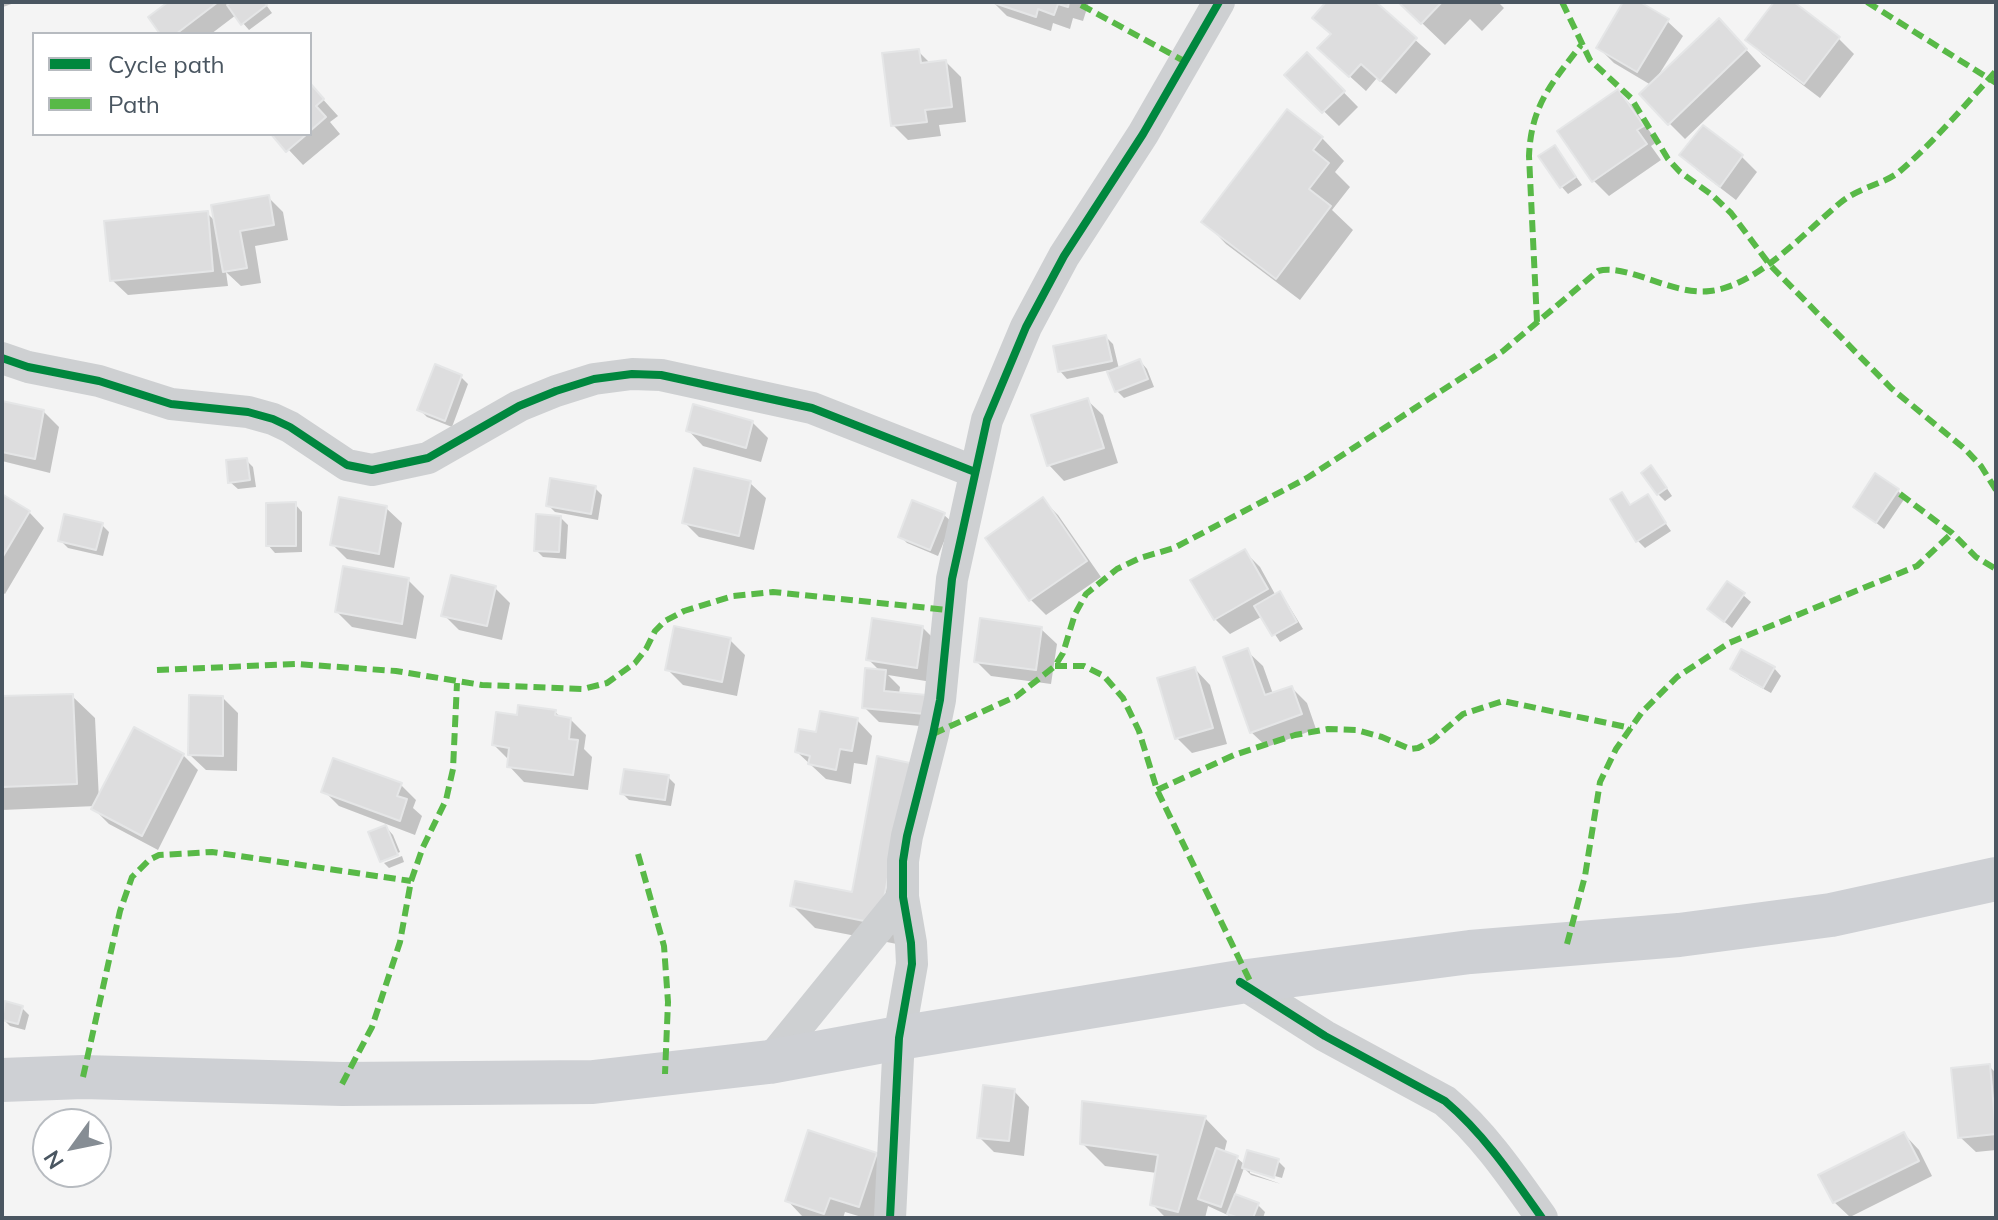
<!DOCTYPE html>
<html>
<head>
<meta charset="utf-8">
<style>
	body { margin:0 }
	#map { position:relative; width:1998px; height:1220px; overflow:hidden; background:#f4f4f4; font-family:Mulish,sans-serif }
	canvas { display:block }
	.frame { position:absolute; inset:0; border:4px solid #4a5661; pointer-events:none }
	.legend { position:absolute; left:32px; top:32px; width:280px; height:104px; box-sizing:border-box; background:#fff; border:2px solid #b7bbc0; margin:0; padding:10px 14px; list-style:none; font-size:24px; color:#4a5661 }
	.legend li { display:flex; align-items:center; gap:16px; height:40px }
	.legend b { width:40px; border:2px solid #b7bbc0 }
	.north { position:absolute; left:32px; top:1108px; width:80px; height:80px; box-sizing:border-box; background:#fff; border:2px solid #b7bbc0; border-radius:50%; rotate:237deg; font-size:22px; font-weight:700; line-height:32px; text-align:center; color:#4a5661 }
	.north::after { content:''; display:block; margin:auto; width:28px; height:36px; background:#868d94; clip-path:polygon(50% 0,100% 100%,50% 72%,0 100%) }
</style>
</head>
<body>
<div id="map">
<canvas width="1998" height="1220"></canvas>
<div class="frame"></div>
<ul class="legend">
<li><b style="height:10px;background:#00873e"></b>Cycle path</li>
<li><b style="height:10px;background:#58b947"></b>Path</li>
</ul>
<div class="north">N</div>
</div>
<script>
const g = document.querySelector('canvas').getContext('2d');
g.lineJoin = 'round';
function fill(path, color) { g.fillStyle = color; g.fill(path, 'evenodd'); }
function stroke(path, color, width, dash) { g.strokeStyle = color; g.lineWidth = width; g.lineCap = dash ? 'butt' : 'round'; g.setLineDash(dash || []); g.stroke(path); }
fill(new Path2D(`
	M2 2H17L3 7Z
	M171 2H264L272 13 249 30 236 15 211 34H163Z
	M993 2H1089L1083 21 1073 18 1070 29 1053 23 1051 31 1007 16Z
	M1329 2H1373L1431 54 1396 94 1377 78 1366 91 1335 63Z
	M1400 2H1498L1504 8 1482 31 1470 19 1445 45Z
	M1626 2H1636L1667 21 1683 36 1658 76 1734 36 1761 66 1685 139 1669 123 1651 85 1614 63 1599 48Z
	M1776 2H1791L1838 38 1854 54 1820 98 1763 55 1748 40Z
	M918 51 931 64 946 62 961 77 966 122 939 125 941 136 908 140 893 125Z
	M1307 55 1358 107 1339 126 1287 75Z
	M310 85 338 116 330 122 340 134 303 165 274 134H310Z
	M1618 92 1633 107 1657 142 1651 146 1661 160 1609 196 1594 181 1560 132Z
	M1703 127 1742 157 1757 172 1736 200 1697 170 1682 155Z
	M1322 138 1344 161 1335 172 1350 187 1332 210 1353 230 1300 300 1226 244 1204 221Z
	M1555 147 1582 185 1568 194 1561 186Z
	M268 197 283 212 288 240 255 246 261 283 241 286 226 272 228 286 128 295 112 280 207 213 217 223Z
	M1106 337 1113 344 1119 369 1140 361 1147 369 1154 387 1124 398 1117 391 1109 370 1067 379 1060 371Z
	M461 377 468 384 452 427 427 417 420 410Z
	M1087 400 1103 415 1118 463 1064 481 1049 465Z
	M2 403 43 411 59 427 50 473 2 461Z
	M752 422 768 438 761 462 703 446 688 430Z
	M246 460 253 467 256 487 238 489 230 482Z
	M1658 475 1672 496 1665 501 1658 494Z
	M750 483 766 498 754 550 699 537 684 522Z
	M595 488 602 495 598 520 555 512 548 505Z
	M1898 491 1905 498 1884 529 1855 506Z
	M1622 495 1632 506 1647 497 1671 531 1645 548 1638 541Z
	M2 496 29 512 44 528 5 594 2 592Z
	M1043 500 1058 515 1101 577 1046 615 1030 599Z
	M913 502 944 515 952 522 938 556 907 543 900 536Z
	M295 504 302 512V552L275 553 268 545Z
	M386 508 402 523 394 568 347 559 332 544Z
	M561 518 568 525 566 559 543 557 536 550Z
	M102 525 109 532 103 556 68 548 60 540Z
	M1244 551 1260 567 1276 596 1279 594 1286 601 1303 629 1280 642 1263 616 1230 634 1215 619Z
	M408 580 424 596 416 639 352 627 337 612Z
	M495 588 510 603 502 640 459 630 444 615Z
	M1743 595 1751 602 1732 628 1709 609Z
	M922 627 938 643 932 682 888 675 900 687 899 694 940 728 879 722 864 707 880 671 868 659Z
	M1041 629 1057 644 1051 684 991 676 976 661Z
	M730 640 745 655 737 696 683 685 667 669Z
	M1247 651 1263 666 1273 694 1292 688 1307 703 1316 729 1267 747 1251 732Z
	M1774 668 1781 676 1771 693 1740 676 1733 669Z
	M1195 669 1210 685 1227 744 1192 753 1177 738Z
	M72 696 95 718 99 800 183 755 198 770 158 850 109 824 94 809 96 806 2 810V698Z
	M223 698 238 713 237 771 206 770 190 755Z
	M555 712 562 718 570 719 586 735 584 749 592 757 588 790 524 782 509 766V760L494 745 518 717Z
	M857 720 872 736 867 765 854 763 851 784 826 779 797 752 817 734Z
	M879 759 902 945 815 928 792 905 853 895Z
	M668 777 675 784 671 806 629 800 622 793Z
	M401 785 416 800 413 808 422 816 415 835 339 806 324 791Z
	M386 827 393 835 400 852 383 859V862L371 833Z
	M402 856 404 862 389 868 384 863Z
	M22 1008 29 1015 25 1030 10 1026 2 1018Z
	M1989 1066 1996 1073V1150L1976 1152 1960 1137Z
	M1014 1091 1029 1107 1024 1156 994 1152 979 1137Z
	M1205 1118 1227 1141 1224 1153 1237 1158 1245 1165 1278 1161 1285 1168 1282 1178 1250 1169V1173L1281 1184 1251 1175 1244 1168 1234 1196 1258 1205 1265 1212 1263 1218H1234L1208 1206 1205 1218H1166L1152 1204 1157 1173 1105 1166 1082 1143Z
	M1904 1134 1919 1150 1932 1176 1850 1217 1834 1202Z
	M876 1155 891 1170 875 1218H865L845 1212 843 1218H810L802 1216 787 1200Z`), '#0003');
const building = new Path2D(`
	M168 2H218L176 34H160L148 17Z
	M232 2H264L267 5 241 25 227 5Z
	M991 2H1069L1068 7 1058 4 1054 15 1038 9 1036 17Z
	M1326 2H1376L1417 38 1380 81 1361 64 1349 77 1317 48 1331 34 1312 18Z
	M1398 2H1442L1421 24Z
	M1623 2H1640L1669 19 1637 72 1596 48Z
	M1774 2H1794L1840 37 1804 84 1745 40Z
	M1719 18 1747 49 1668 125 1639 94Z
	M919 49 921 63 946 60 952 107 925 110 927 122 891 126 882 53Z
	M1307 52 1345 91 1322 113 1284 75Z
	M310 83 324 99 316 106 326 117 310 131Z
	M1618 89 1644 126 1637 130 1647 144 1592 182 1557 131Z
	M1287 109 1323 137 1313 150 1329 163 1309 189 1331 206 1276 279 1201 222Z
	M1703 125 1743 155 1720 187 1679 155Z
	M271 134H307L286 152Z
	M1555 145 1576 177 1560 188 1538 156Z
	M269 195 274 225 240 231 247 268 223 272 211 205Z
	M208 211 213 271 110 281 104 221Z
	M1106 335 1112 361 1058 372 1053 346Z
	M1140 359 1148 379 1115 392 1107 372Z
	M435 364 462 375 445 421 417 410Z
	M1088 398 1104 448 1047 466 1031 415Z
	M2 401 44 410 35 459 2 452Z
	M693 404 753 421 746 448 686 431Z
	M247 458 250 480 228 483 226 460Z
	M1651 465 1667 488 1657 495 1641 473Z
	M694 468 751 481 739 536 682 523Z
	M1875 473 1899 489 1876 523 1853 507Z
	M550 478 596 486 591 514 546 506Z
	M1622 492 1630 505 1648 494 1666 523 1636 542 1610 499Z
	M2 494 30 511 2 558Z
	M339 497 387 506 379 554 330 545Z
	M1043 497 1087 561 1029 601 985 538Z
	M912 500 945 513 930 550 898 537Z
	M296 502V546H266V503Z
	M64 514 103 523 96 550 58 541Z
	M536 514 561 516 559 552 534 551Z
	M1245 549 1268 589 1214 620 1190 580Z
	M343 566 409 578 402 624 335 612Z
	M451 575 496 586 487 626 441 616Z
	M1727 581 1745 593 1724 622 1707 609Z
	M1280 591 1297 622 1272 636 1254 606Z
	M872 618 923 626 917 668 866 660Z
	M980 618 1042 627 1036 670 974 662Z
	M674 626 731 638 722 682 665 670Z
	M1248 648 1265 695 1292 686 1302 714 1250 733 1223 657Z
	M1741 649 1775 667 1763 688 1730 669Z
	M1195 667 1213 728 1175 739 1157 678Z
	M865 668 886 670 884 691 927 695 925 714 862 708Z
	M73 694 77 784 2 787V696Z
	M189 695 223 696V756L188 755Z
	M518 705 556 710 555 715 571 718 569 739 578 740 573 775 507 767 509 748 492 745 496 712 517 715Z
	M820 711 858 718 852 751 840 749 836 770 808 764 810 756 795 752 799 729 816 732Z
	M134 727 184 754 142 836 91 809Z
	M877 756 910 763 879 924 790 906 795 881 852 892Z
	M333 758 402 783 397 796 407 799 400 821 321 792Z
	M624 769 669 775 665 800 620 794Z
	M386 825 398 855 380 862 368 832Z
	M5 1001 23 1006 18 1024 2 1020Z
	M1990 1064 1996 1134 1958 1138 1951 1068Z
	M983 1085 1015 1089 1009 1141 977 1138Z
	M1082 1101 1206 1116 1178 1212 1150 1205 1158 1155 1080 1144Z
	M808 1130 877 1153 859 1207 830 1198 824 1214 785 1201Z
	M1904 1132 1919 1161 1833 1203 1818 1175Z
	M1216 1148 1238 1156 1221 1207 1198 1199Z
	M1247 1150 1279 1159 1274 1178 1242 1168Z
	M1235 1194 1259 1203 1253 1218H1239L1227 1214Z`);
fill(building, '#ddddde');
stroke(building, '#e5e6e7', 2);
stroke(new Path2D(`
	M2 358 28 367 99 381 171 404 248 412 273 419 290 427 347 465 372 470 428 458 519 406 556 391 594 379 632 374 661 375 812 408 975 472
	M1240 982 1325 1036 1445 1101C1484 1134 1513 1177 1542 1218
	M769 1062 903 897
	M890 1218 899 1038 912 964 911 943 903 897V861L907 836 933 734 940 700 952 579 987 420 1026 327 1064 256 1143 134 1219 2`), '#ced0d2', 32);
stroke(new Path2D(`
	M2 1080 83 1077 342 1084 593 1082 769 1062 899 1038 1240 982 1470 952 1679 935 1831 915 1996 879`), '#ced0d4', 44);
stroke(new Path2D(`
	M1562 2 1590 60 1631 98 1668 159 1680 172 1712 195 1731 213 1770 265 1891 388 1965 449 1981 466 1996 490
	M1867 2 1996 83
	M1081 5 1184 61
	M1537 322 1529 156C1531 105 1552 83 1581 45
	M1900 494 1952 533 1976 557 1996 569
	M1055 666H1084L1104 676 1123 698 1139 731 1157 790 1250 981
	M157 670 296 664 396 671 482 685 583 689 607 683 635 663 646 649 655 631 665 621 684 611 733 596 773 592 948 610
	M933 734 1017 696 1055 666 1063 653 1075 614 1086 594 1117 569 1140 558 1174 548 1307 478 1503 351 1598 271C1627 263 1673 296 1710 291 1757 286 1805 232 1840 203 1859 187 1882 185 1899 172 1934 142 1965 105 1996 71
	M1157 790 1234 755 1295 735 1328 729 1356 730 1382 737 1410 749 1418 748 1433 740 1463 714 1503 701 1631 728
	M638 854 664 946 668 1002 665 1074
	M1567 944 1585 876 1600 782 1616 749 1642 712 1677 677 1729 643 1917 566 1952 533
	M83 1077 120 911 132 877 149 860 159 855 212 852 411 881
	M342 1084 372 1027 400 942 411 881 423 847 446 800 453 769 457 683`), '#58b947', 6, [12, 6]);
stroke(new Path2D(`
	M2 358 28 367 99 381 171 404 248 412 273 419 290 427 347 465 372 470 428 458 519 406 556 391 594 379 632 374 661 375 812 408 975 472
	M1240 982 1325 1036 1445 1101C1484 1134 1513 1177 1542 1218
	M890 1218 899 1038 912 964 911 943 903 897V861L907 836 933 734 940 700 952 579 987 420 1026 327 1064 256 1143 134 1219 2`), '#00873e', 8);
</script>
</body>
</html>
